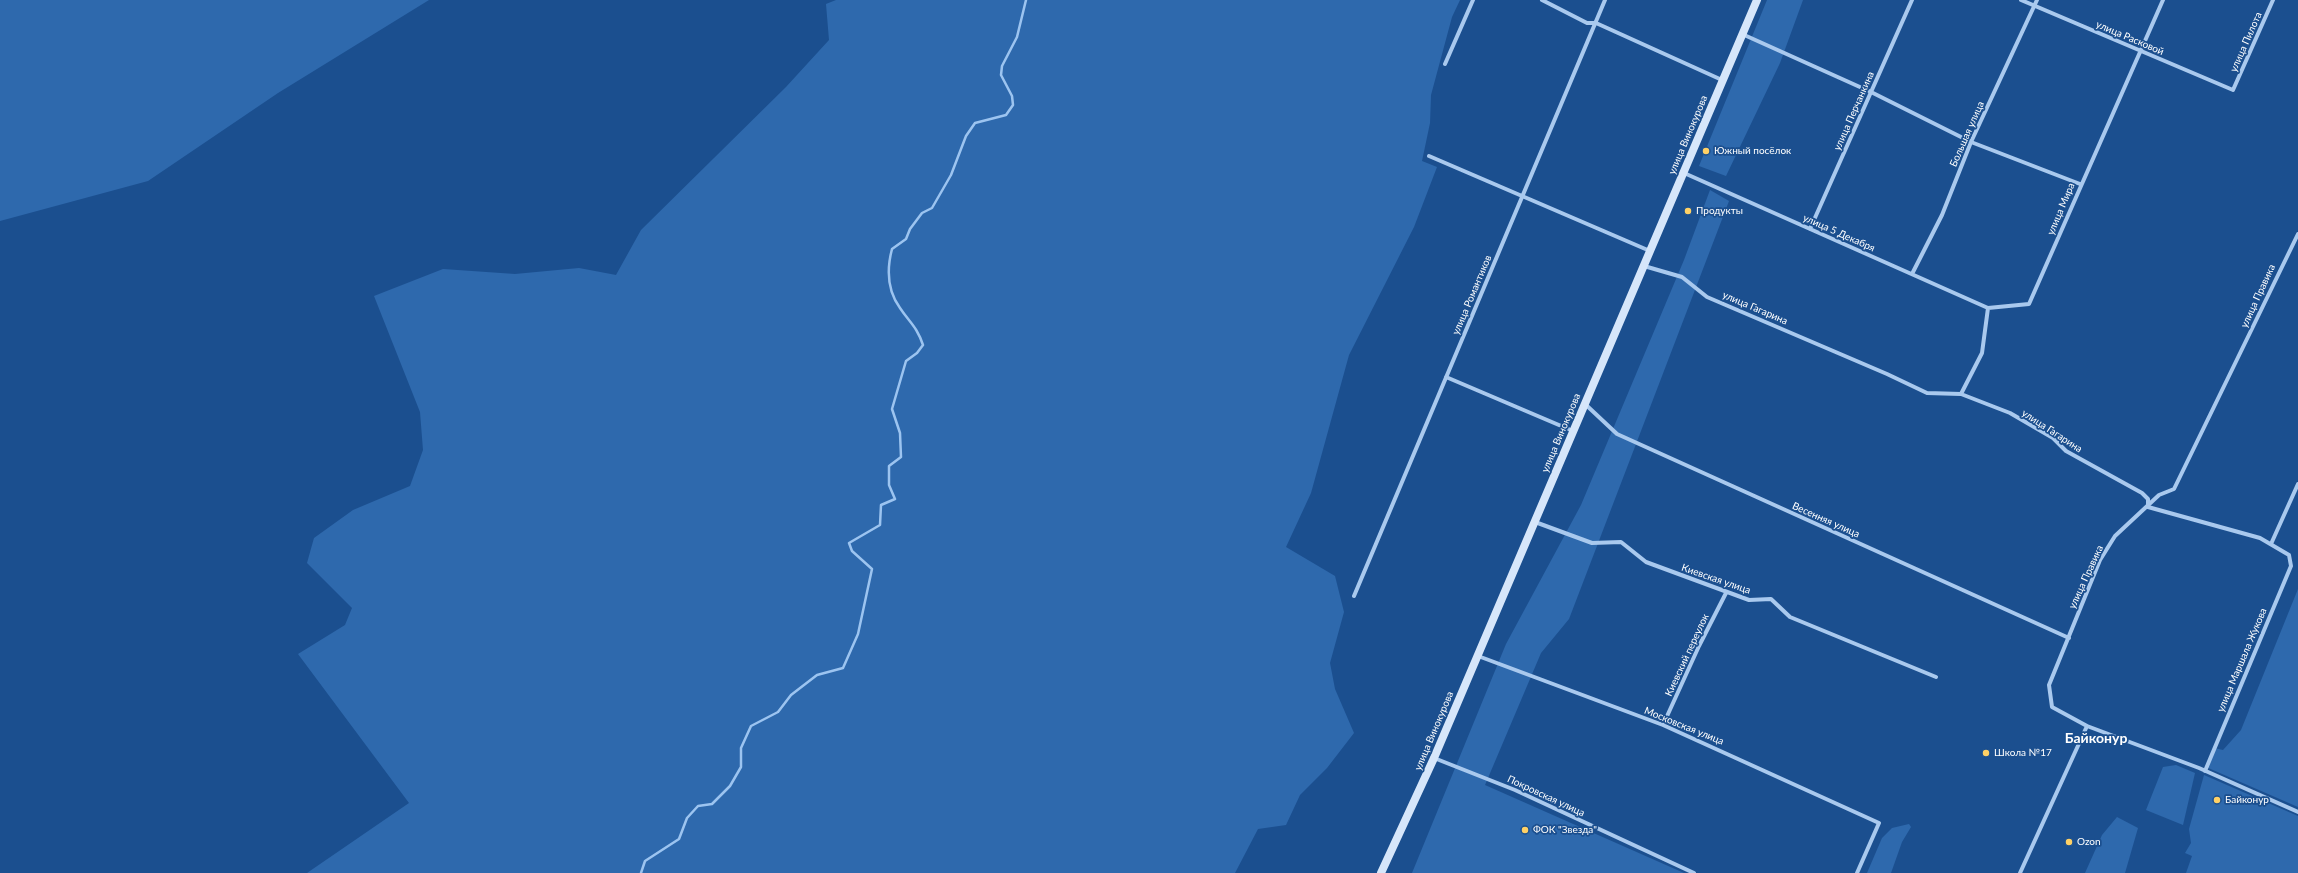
<!DOCTYPE html>
<html>
<head>
<meta charset="utf-8">
<style>
	body { margin:0 }
	canvas { display:block; background:#1b4f8f }
</style>
</head>
<body>
<canvas width="2298" height="873"></canvas>
<script>
const g = document.querySelector('canvas').getContext('2d');
g.lineJoin = 'round';
function fill(path, color) { g.fillStyle = color; g.fill(path, 'evenodd'); }
function stroke(path, color, width, dash) { g.strokeStyle = color; g.lineWidth = width; g.lineCap = dash ? 'butt' : 'round'; g.setLineDash(dash || []); g.stroke(path); }
function write(font, color, halo, rows, align = 'center') {
  g.font = font + ' Lato,sans-serif'; g.lineWidth = 3.5; g.setLineDash([]); g.textBaseline = 'middle'; g.strokeStyle = halo; g.fillStyle = color; for (const [text, x, y, turn = 0] of rows) {
    g.save(); g.translate(x, y); g.rotate((+turn || 0) * Math.PI / 180); g.textAlign = isNaN(turn) ? turn : align; if (halo) g.strokeText(text, 0, 0); g.fillText(text, 0, 0); g.restore();
  }
}
fill(new Path2D(`
	M0 0H429L278 93 148 181 0 221Z
	M836 0H1460L1452 17 1431 95 1430 123 1422 161 1437 167 1414 227 1349 355 1311 493 1286 547 1335 576 1344 612 1330 663 1335 689 1354 733 1327 768 1300 795 1286 825 1258 829 1235 873H307L409 803 298 654 345 625 352 608 307 563 314 538 353 510 410 486 423 450 420 412 374 296 443 269 515 274 579 268 616 275 641 230 786 87 829 40 826 4Z
	M1767 0H1803L1780 63 1726 176 1699 166Z
	M1710 190 1729 201 1569 619 1541 653 1485 785 1684 873H1412L1506 644 1581 505 1684 260Z
	M2298 589V807L2206 767 2214 748 2223 750 2241 730Z
	M2176 765 2195 773 2183 825 2146 810 2163 767Z
	M2204 775 2298 816V873H2186L2192 856 2185 853 2191 843 2189 829Z
	M2117 817 2138 828 2125 873H2085L2102 835Z
	M1909 824 1911 827 1902 842 1891 873H1867L1882 838 1892 828Z`), '#2e69ad');
stroke(new Path2D(`
	M641 873 645 861 679 839 687 818 698 806 712 804 730 786 741 767V748L751 726 778 712 791 695 817 675 843 668 858 634 872 569 852 551 849 543 880 525 881 505 895 499 889 485V466L901 457 900 433 892 409 906 361 917 353 923 345C917 327 910 323 900 308 887 290 887 268 892 249L906 239 910 229 922 213 932 208 951 175 966 136 975 123 1006 115 1013 105 1012 96 1001 75 1002 66 1017 37 1026 0`), '#9cc4f0', 2.5);
stroke(new Path2D(`
	M1542 0 1587 23H1596L1722 80
	M2021 0 2233 90 2273 0
	M1742 34 1871 92 1971 142 2080 184
	M1445 64 1473 0
	M1429 156 1650 251
	M1684 173 1988 308
	M1810 229 1912 0
	M1644 266 1682 277 1707 297 1887 374 1927 393 1961 394 2010 413 2053 438 2066 451 2142 493 2148 499V507L2260 538 2289 555 2291 566 2205 771
	M1912 274 1942 215 1971 142 2037 0
	M1446 377 1573 431
	M1961 394 1982 353 1988 308 2029 304 2163 0
	M1585 404 1617 434 2069 638
	M1535 522 1592 543 1621 542 1646 562 1749 600 1771 599 1790 617 1936 677
	M2271 544 2298 484
	M1354 596 1605 0
	M1478 656 1663 725 1879 823 1857 873
	M1663 725 1699 646 1726 593
	M2087 726 2199 768 2298 812
	M1434 758 1515 790 1694 873
	M2020 873 2087 726 2052 707 2049 685 2100 560 2115 536 2159 495 2174 489 2298 234`), '#a9c9ee', 4);
stroke(new Path2D(`
	M1381 873 1434 758 1757 0`), '#d6e6fa', 8);
for (const [x, y, r, color] of [
	[1706,151,4,"#ffd166"],
	[1688,211,4,"#ffd166"],
	[1986,753,4,"#ffd166"],
	[2217,800,4,"#ffd166"],
	[1525,830,4,"#ffd166"],
	[2069,842,4,"#ffd166"]
]) { const dot = new Path2D(); dot.arc(x, y, r, 0, 2 * Math.PI); g.fillStyle = color; g.fill(dot); stroke(dot, '#1b4f8f', 1.5); }
write('10px', '#fff', '#1b4f8f', [
	["улица Расковой",2130,38,23],
	["улица Пилота",2246,42,-66],
	["улица Перчанкина",1854,111,-66],
	["Большая улица",1967,134,-66],
	["улица Винокурова",1688,135,-67],
	["улица Мира",2061,209,-67],
	["улица 5 Декабря",1839,233,24],
	["улица Романтиков",1472,295,-67],
	["улица Правика",2258,296,-65],
	["улица Гагарина",1755,308,23],
	["улица Гагарина",2052,431,33],
	["улица Винокурова",1561,433,-67],
	["Весенняя улица",1826,520,24],
	["улица Правика",2086,577,-65],
	["Киевская улица",1716,579,19],
	["Киевский переулок",1687,655,-65],
	["улица Маршала Жукова",2242,660,-67],
	["Московская улица",1684,726,22],
	["улица Винокурова",1434,731,-67],
	["Покровская улица",1546,796,25]
]);
write('10px', '#fff', '#1b4f8f', [
	["Южный посёлок",1714,151],
	["Продукты",1696,211],
	["Школа №17",1994,753],
	["Байконур",2225,800],
	["ФОК \"Звезда\"",1533,830],
	["Ozon",2077,842]
], 'left');
write('bold 14px', '#fff', '#1b4f8f', [
	["Байконур",2096,738]
]);
</script>
</body>
</html>
